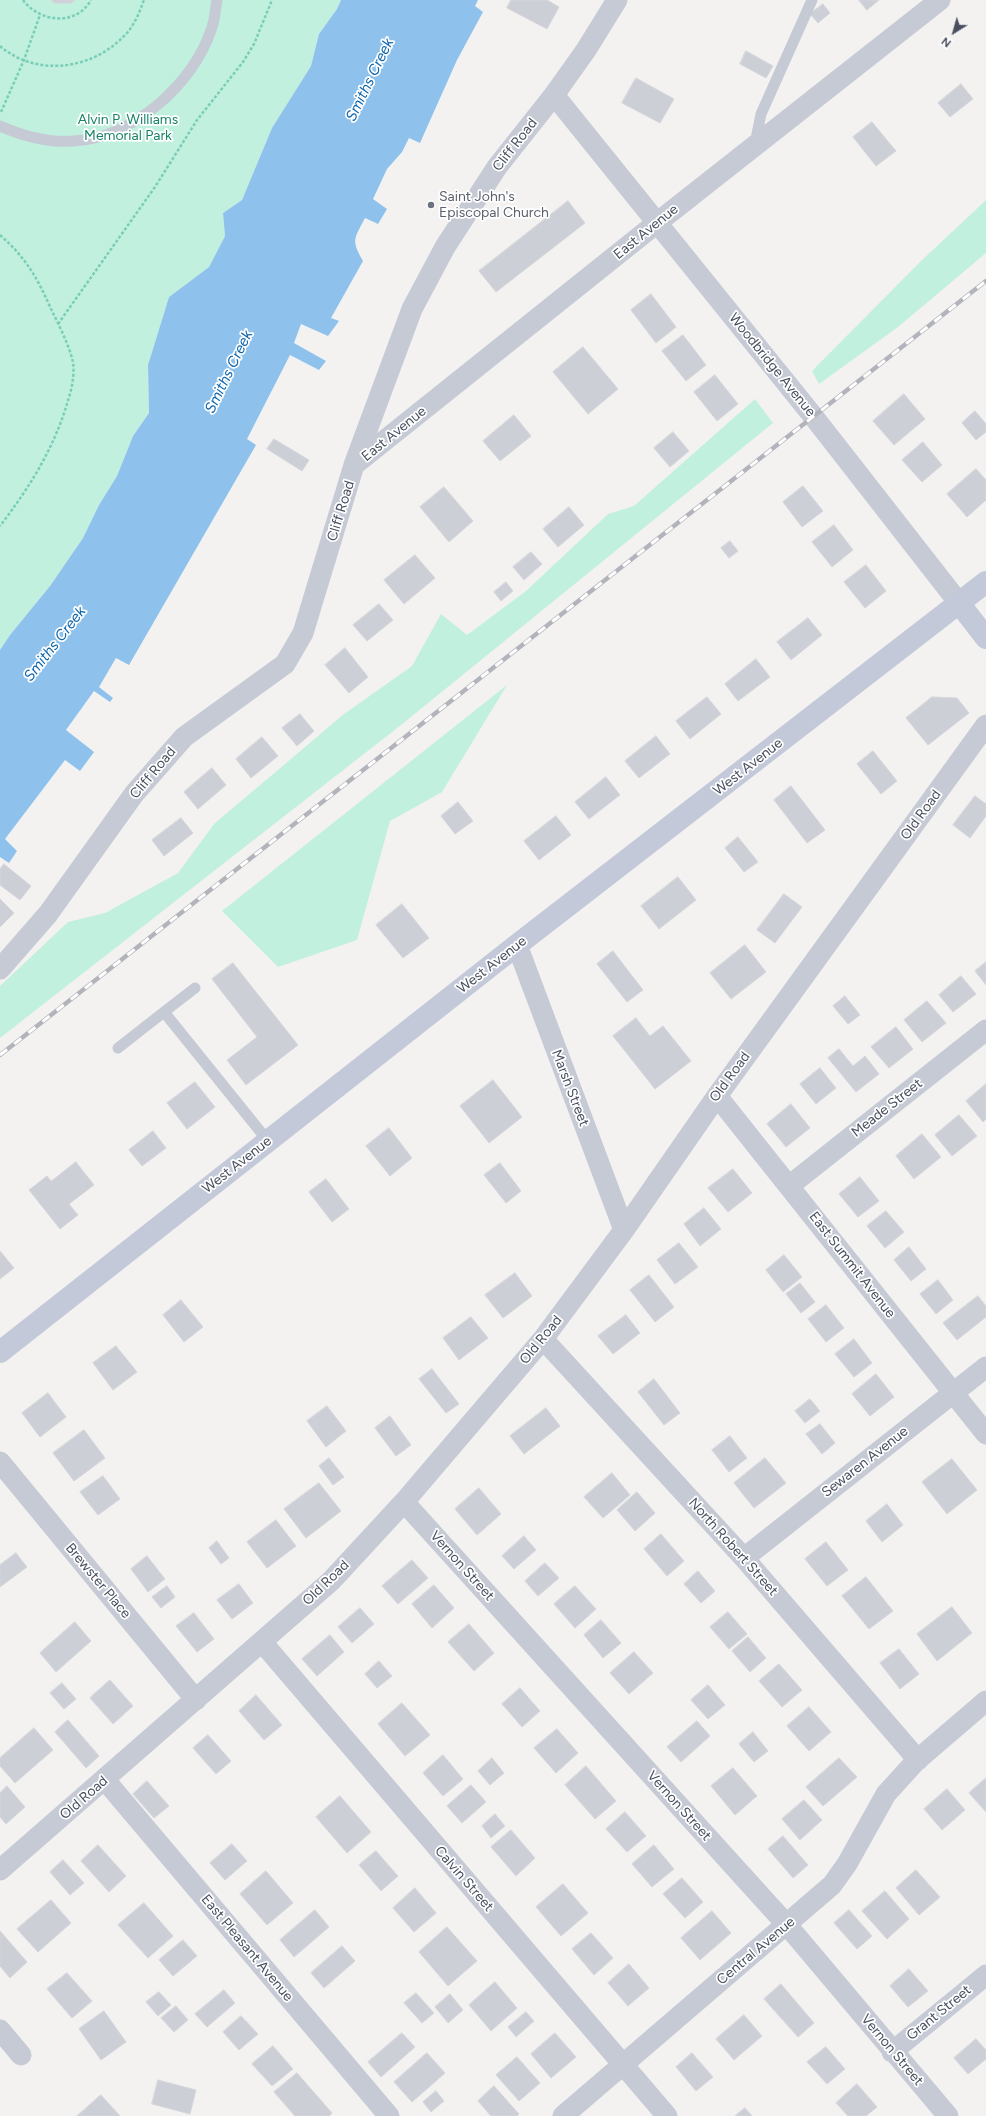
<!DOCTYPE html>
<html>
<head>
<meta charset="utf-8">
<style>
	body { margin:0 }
	#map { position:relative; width:986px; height:2116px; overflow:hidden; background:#f3f2f1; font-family:Figtree,sans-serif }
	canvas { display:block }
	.north { position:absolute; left:934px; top:12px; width:40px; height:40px; -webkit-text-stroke:3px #fff; paint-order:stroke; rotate:217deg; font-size:11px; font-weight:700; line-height:16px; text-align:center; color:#494f5f }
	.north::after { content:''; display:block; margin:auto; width:14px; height:18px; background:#494f5f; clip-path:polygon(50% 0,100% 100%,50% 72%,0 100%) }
</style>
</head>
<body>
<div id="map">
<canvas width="986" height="2116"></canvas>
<div class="north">N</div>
</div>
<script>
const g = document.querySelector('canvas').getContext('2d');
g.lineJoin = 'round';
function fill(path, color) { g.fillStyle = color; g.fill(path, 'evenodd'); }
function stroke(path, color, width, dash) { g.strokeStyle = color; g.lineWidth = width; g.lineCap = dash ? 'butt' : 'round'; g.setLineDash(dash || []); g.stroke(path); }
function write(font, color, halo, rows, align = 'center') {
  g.font = font + ' Figtree,sans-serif'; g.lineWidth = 3.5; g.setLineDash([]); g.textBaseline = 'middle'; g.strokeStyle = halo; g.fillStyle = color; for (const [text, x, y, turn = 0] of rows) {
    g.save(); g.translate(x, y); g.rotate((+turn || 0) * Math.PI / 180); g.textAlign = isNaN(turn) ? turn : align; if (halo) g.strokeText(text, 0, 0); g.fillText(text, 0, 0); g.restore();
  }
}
fill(new Path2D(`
	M0 0H341L337 9 319 34 311 66 272 128 242 200 223 213 225 236 209 267 169 297 148 365 149 413 133 436 117 476 99 505 83 538 50 586 10 635 0 650Z
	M986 200V253L898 327 819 384 812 371 920 262Z
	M755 399 773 423 401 725 0 1038V986L68 922 105 913 178 873 214 824 344 714 412 666 441 614 467 635 526 591 608 514 634 506Z
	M507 685 442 792 390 821 357 940 278 967 222 911Z`), '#c1f0de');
fill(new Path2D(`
	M341 0H478L475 6 483 12 457 60 420 143 409 138 402 152 387 169 373 199 387 209 378 224 365 218C354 239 351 240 363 261L331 318 339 321 328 336 301 324 294 343 326 361 319 370 290 355 247 439 256 445 129 665 116 658 99 687 113 698 110 702 94 691 66 730 94 752 80 771 65 760 5 839 17 851 9 863 0 857V650L10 635 50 586 83 538 99 505 117 476 133 436 149 413 148 365 169 297 209 267 225 236 223 213 242 200 272 128 311 66 319 34 337 9Z`), '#8ec2ec');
const building = new Path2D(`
	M52 0H75L71 3H54Z
	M511 0H547L559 7 547 29 507 8Z
	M859 0H879L867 10Z
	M823 4 830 13 818 23 810 14Z
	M746 51 773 66 766 78 740 64Z
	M636 78 674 99 660 123 622 103Z
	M961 84 973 99 950 117 938 103Z
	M872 122 896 151 876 166 853 137Z
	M568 201 585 223 496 292 479 271Z
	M651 294 676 327 656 343 631 310Z
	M683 335 706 365 686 381 662 351Z
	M583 347 618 389 588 414 553 372Z
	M715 375 738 404 717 421 694 392Z
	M904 394 925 419 894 445 873 421Z
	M975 411 986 424V432L976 440 962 423Z
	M514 415 531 436 500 461 483 441Z
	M673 432 689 451 670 467 654 448Z
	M274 439 309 460 302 471 267 449Z
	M923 442 942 465 922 482 902 460Z
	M976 469 986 480V500L967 517 947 494Z
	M803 486 823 511 802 527 783 502Z
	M444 487 473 521 449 542 420 507Z
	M569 507 584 525 558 547 543 529Z
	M834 525 853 550 832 567 812 542Z
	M730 541 738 551 729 558 721 548Z
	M531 552 542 564 524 580 513 567Z
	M415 555 435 578 404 604 384 580Z
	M866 565 886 591 865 608 844 582Z
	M506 582 513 591 501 601 494 592Z
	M379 604 393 620 367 641 353 625Z
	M808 618 822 635 791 660 777 642Z
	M345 648 368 677 349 693 325 665Z
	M756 659 770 677 738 701 725 684Z
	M707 697 721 714 690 739 676 721Z
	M932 697 957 698 969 713 928 745 906 718Z
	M300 714 314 731 297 746 282 728Z
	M656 736 670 754 639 778 625 761Z
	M262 737 278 756 251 778 236 759Z
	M873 751 897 781 881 794 857 764Z
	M212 768 226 785 198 809 184 792Z
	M606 777 620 795 589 819 575 802Z
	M791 786 825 830 807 843 774 800Z
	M975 796 986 804V816L970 838 953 825Z
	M458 802 473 821 455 834 441 816Z
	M556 816 571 835 539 860 524 841Z
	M181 818 193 833 164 856 152 840Z
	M738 837 758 862 744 872 725 848Z
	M4 864 31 886 20 900 0 885V869Z
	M678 877 696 900 659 929 641 906Z
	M784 894 802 907 775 943 757 930Z
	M0 899 14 913 0 927Z
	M402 904 429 938 403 958 376 925Z
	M745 945 766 972 731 999 710 973Z
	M613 951 643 990 627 1002 597 964Z
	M986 962V985L975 971Z
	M233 963 298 1045 246 1085 227 1060 257 1037 212 979Z
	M961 976 976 994 953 1012 939 995Z
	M845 996 860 1015 848 1024 833 1006Z
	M927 1001 946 1023 922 1042 904 1020Z
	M636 1018 650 1036 663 1026 691 1061 655 1089 613 1036Z
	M896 1027 913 1049 889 1068 871 1047Z
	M839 1049 853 1066 865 1056 879 1074 856 1092 828 1058Z
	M820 1068 836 1088 816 1104 800 1084Z
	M493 1080 522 1117 489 1143 460 1106Z
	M195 1082 215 1107 187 1129 167 1103Z
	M986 1084V1119L983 1122 966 1101Z
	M791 1104 810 1128 786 1147 767 1124Z
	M959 1115 977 1136 952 1156 935 1135Z
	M389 1128 412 1158 390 1176 366 1146Z
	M153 1131 166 1148 142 1166 129 1150Z
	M922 1134 941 1157 914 1179 896 1156Z
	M76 1162 94 1185 69 1204 78 1215 60 1229 29 1190 47 1176 51 1181Z
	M500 1163 521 1191 506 1203 484 1175Z
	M733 1169 752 1193 728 1212 708 1188Z
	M860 1177 879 1201 858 1217 839 1194Z
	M326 1179 349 1209 332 1222 309 1192Z
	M704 1208 721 1229 700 1246 684 1224Z
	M886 1211 904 1232 885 1248 867 1226Z
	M679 1243 698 1267 675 1284 657 1260Z
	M909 1247 926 1269 911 1281 894 1260Z
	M0 1251 14 1268 0 1279Z
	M784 1255 802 1277 783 1292 766 1270Z
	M515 1273 532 1296 503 1318 485 1295Z
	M649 1275 674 1307 655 1322 630 1290Z
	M938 1280 953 1300 936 1314 920 1294Z
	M800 1283 815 1302 801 1313 786 1294Z
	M978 1296 986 1306V1317L957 1340 943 1323Z
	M181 1300 203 1327 184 1342 163 1315Z
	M826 1305 844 1328 826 1342 808 1319Z
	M626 1315 640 1333 613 1354 598 1336Z
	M471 1317 488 1338 459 1360 443 1338Z
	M854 1339 872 1363 854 1377 835 1354Z
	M116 1346 137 1372 113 1390 93 1363Z
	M432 1369 459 1404 446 1413 419 1379Z
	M876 1374 894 1397 870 1416 852 1394Z
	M654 1379 680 1413 664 1425 638 1392Z
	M48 1393 66 1417 40 1437 22 1413Z
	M810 1399 820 1411 805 1423 795 1411Z
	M327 1406 346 1431 326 1447 307 1421Z
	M546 1408 560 1426 524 1454 510 1436Z
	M390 1416 411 1445 396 1456 375 1428Z
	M820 1424 835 1443 822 1454 806 1434Z
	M84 1430 105 1458 74 1481 53 1453Z
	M730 1436 747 1458 729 1472 712 1450Z
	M329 1458 344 1477 333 1485 319 1466Z
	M765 1458 786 1483 754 1508 734 1483Z
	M952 1459 977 1490 947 1514 922 1482Z
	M612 1473 630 1495 603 1518 584 1497Z
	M103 1476 120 1499 98 1515 80 1492Z
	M319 1483 341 1511 306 1538 284 1509Z
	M479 1488 501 1514 477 1535 455 1509Z
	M637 1492 655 1513 635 1531 617 1510Z
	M887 1504 903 1525 882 1542 866 1521Z
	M276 1520 296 1546 267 1568 247 1542Z
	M661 1534 684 1561 667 1576 644 1549Z
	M524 1536 536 1550 514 1569 502 1556Z
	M217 1541 229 1558 221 1564 209 1548Z
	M826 1542 848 1570 827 1586 805 1559Z
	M16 1553 27 1567 0 1587V1565Z
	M147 1556 165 1579 148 1592 131 1569Z
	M412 1560 428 1578 398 1604 382 1586Z
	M545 1563 559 1578 538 1596 525 1581Z
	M698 1571 715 1591 701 1603 684 1584Z
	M866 1577 893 1611 869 1629 842 1596Z
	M239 1584 253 1603 232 1619 217 1600Z
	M434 1585 454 1608 432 1628 412 1604Z
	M167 1586 175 1597 161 1608 152 1597Z
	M575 1586 596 1609 575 1628 554 1604Z
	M952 1607 972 1633 937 1661 917 1634Z
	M360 1608 374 1624 352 1643 338 1627Z
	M728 1612 747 1634 729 1649 710 1627Z
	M194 1613 214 1639 197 1652 176 1626Z
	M601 1620 621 1643 603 1658 584 1635Z
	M75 1622 91 1641 56 1672 40 1653Z
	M469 1624 494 1653 474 1671 448 1642Z
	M330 1635 344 1652 317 1676 302 1659Z
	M748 1637 766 1658 750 1672 732 1651Z
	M899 1649 919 1674 900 1689 880 1663Z
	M634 1652 653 1673 629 1694 610 1673Z
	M379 1661 392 1676 377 1688 365 1674Z
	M779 1664 802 1690 782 1707 759 1681Z
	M110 1680 133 1706 113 1724 90 1698Z
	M62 1683 76 1699 64 1709 50 1693Z
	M708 1685 725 1705 708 1719 691 1700Z
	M520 1688 540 1711 522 1727 502 1704Z
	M256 1695 282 1725 264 1740 239 1711Z
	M402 1703 430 1735 405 1756 378 1724Z
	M809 1707 831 1732 809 1751 787 1726Z
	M68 1720 99 1756 86 1768 55 1732Z
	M697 1721 710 1736 681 1762 667 1747Z
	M34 1728 53 1750 15 1783 0 1766V1758Z
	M557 1729 578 1753 556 1773 534 1748Z
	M753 1732 768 1751 754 1762 739 1744Z
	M208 1735 231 1761 216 1774 193 1748Z
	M443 1755 463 1779 443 1796 423 1773Z
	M492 1758 504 1773 490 1785 478 1771Z
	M839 1758 857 1777 823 1806 806 1787Z
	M586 1766 616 1801 595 1819 565 1785Z
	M733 1768 757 1796 735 1815 711 1786Z
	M986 1778V1812L969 1793Z
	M147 1781 169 1806 154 1818 133 1794Z
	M471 1785 486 1802 462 1823 447 1806Z
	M7 1786 25 1807 6 1824 0 1817V1793Z
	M947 1789 965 1810 942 1830 924 1809Z
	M340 1796 371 1832 347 1853 316 1817Z
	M804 1800 822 1820 800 1840 782 1819Z
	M625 1812 646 1836 627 1852 606 1829Z
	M495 1814 505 1826 491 1838 482 1826Z
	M511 1830 535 1858 516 1876 491 1847Z
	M783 1836 808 1865 793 1878 768 1849Z
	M232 1844 247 1861 225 1880 210 1863Z
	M98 1845 126 1876 109 1892 81 1861Z
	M654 1845 674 1869 652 1887 632 1864Z
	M376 1851 398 1876 381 1891 359 1865Z
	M63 1860 84 1883 70 1895 50 1872Z
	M916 1870 940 1897 919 1915 896 1888Z
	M266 1871 293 1903 267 1925 240 1894Z
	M682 1878 703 1902 685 1918 663 1894Z
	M563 1884 588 1913 561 1936 536 1907Z
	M415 1888 436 1913 414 1932 393 1908Z
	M885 1891 909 1919 887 1939 862 1911Z
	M51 1900 71 1923 38 1952 17 1929Z
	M144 1903 173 1936 148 1958 118 1925Z
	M315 1910 329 1927 294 1957 280 1940Z
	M849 1910 872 1936 857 1949 834 1923Z
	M712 1911 731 1933 700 1960 681 1938Z
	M447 1927 477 1961 448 1986 419 1952Z
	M0 1931 27 1962 10 1978 0 1966Z
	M591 1933 613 1958 594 1975 572 1949Z
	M183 1940 197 1956 173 1976 159 1960Z
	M342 1946 355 1961 324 1988 311 1973Z
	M629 1964 649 1988 628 2006 608 1983Z
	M909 1969 928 1991 908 2007 890 1986Z
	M67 1973 92 2001 72 2018 47 1989Z
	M495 1982 517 2008 491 2031 469 2005Z
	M781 1984 814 2023 798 2037 764 1999Z
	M224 1990 235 2003 207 2027 195 2014Z
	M159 1992 171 2005 158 2016 146 2002Z
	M416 1993 434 2013 422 2023 404 2003Z
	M450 1994 463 2010 448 2023 435 2007Z
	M176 2006 188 2020 174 2032 161 2018Z
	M104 2011 126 2042 101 2060 79 2029Z
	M526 2012 534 2021 516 2037 508 2027Z
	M744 2015 762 2036 734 2060 716 2039Z
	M241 2016 258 2034 239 2050 223 2032Z
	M402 2033 415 2047 381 2077 368 2062Z
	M555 2033 576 2057 551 2078 531 2054Z
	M976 2039 986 2050V2059L968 2074 954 2058Z
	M273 2046 293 2069 272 2086 252 2064Z
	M826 2047 845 2069 827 2084 807 2062Z
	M427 2053 445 2073 412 2102 394 2082Z
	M692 2053 713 2077 696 2091 676 2067Z
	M517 2057 540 2083 519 2101 496 2075Z
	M297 2073 332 2113 329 2116H295L274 2092Z
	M158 2080 196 2090 190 2114 152 2104Z
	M857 2084 877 2107 866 2116H848L836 2103Z
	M494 2086 519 2114 517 2116H491L478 2101Z
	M436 2091 444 2101 431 2112 423 2102Z
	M101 2095 120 2116H77Z
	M745 2108 752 2116H735Z`);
fill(building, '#cdcfd6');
stroke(building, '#d5d6dc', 1);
stroke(new Path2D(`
	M23 0C39 22 76 27 91 0
	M0 46C36 77 91 70 123 37 134 27 139 13 144 0
	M1 112 24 60 40 15
	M0 235C26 258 37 277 51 309 59 325 69 345 73 362 75 377 71 391 67 404 53 450 29 488 0 526
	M58 324 155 187 197 120 243 62 254 44 272 0`), '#79ceb8', 2.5, [3, 2]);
stroke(new Path2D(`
	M0 126C23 136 49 143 74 141 133 138 193 84 211 30 215 21 215 10 217 0
	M755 144 761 114 812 0
	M164 1012 195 988
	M118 1048 164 1012 268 1141`), '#c5cad5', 11);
stroke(new Path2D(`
	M554 95 813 416 959 603
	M354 465 658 222 940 0
	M517 945 624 1230
	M0 969 48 914 134 794 184 737 285 664 303 633 354 465 412 309 445 247 497 167 554 95 586 50 617 0
	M717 1096 986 1434
	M789 1186 986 1030
	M543 1339 744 1558 918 1760
	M0 1462 196 1700
	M404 1502 787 1925 948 2116
	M744 1558 986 1367
	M262 1642 667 2116
	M105 1780 389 2116
	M0 1870 331 1581 404 1502 543 1339 624 1230 717 1096 986 725
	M0 2030 21 2055
	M892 2052 986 1975
	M563 2116 832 1885 847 1864 886 1794 916 1761 986 1701`), '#c5cad5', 21);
stroke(new Path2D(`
	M959 603 986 638
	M0 1352 517 945 986 582`), '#c4c9d9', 22);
const rail = new Path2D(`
	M0 1055 986 281`);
stroke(rail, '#b3b4bb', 4.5);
stroke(rail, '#fff', 3, [9]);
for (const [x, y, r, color] of [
	[431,205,4,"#6b7280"]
]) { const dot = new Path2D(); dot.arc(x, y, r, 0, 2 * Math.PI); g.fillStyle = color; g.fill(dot); stroke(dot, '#fff', 1.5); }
write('14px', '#188266', '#fff', [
	["Alvin P. Williams",128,120],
	["Memorial Park",128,136]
]);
write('14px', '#494f5f', '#fff', [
	["Cliff Road",515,145,-52],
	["East Avenue",646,232,-39],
	["Woodbridge Avenue",772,365,51],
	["East Avenue",394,434,-39],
	["Cliff Road",341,511,-73],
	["West Avenue",748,767,-38],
	["Cliff Road",153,773,-50],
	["Old Road",921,815,-54],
	["West Avenue",492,965,-38],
	["Old Road",730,1077,-54],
	["Marsh Street",570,1088,69],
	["Meade Street",887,1108,-38],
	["West Avenue",237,1165,-38],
	["East Summit Avenue",852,1265,52],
	["Old Road",541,1340,-51],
	["Sewaren Avenue",865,1462,-38],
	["North Robert Street",733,1547,48],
	["Vernon Street",462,1566,48],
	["Brewster Place",98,1581,50],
	["Old Road",326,1583,-44],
	["Old Road",84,1798,-41],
	["Vernon Street",679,1806,48],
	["Calvin Street",464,1879,49],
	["East Pleasant Avenue",247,1948,50],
	["Central Avenue",756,1951,-40],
	["Grant Street",939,2013,-39],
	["Vernon Street",892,2050,50]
]);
write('14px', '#5b616d', '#fff', [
	["Saint John's",439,197],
	["Episcopal Church",439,213]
], 'left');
write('italic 15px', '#0d66ae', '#fff', [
	["Smiths Creek",370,80,-64],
	["Smiths Creek",229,372,-64],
	["Smiths Creek",55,644,-52]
]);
</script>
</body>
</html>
